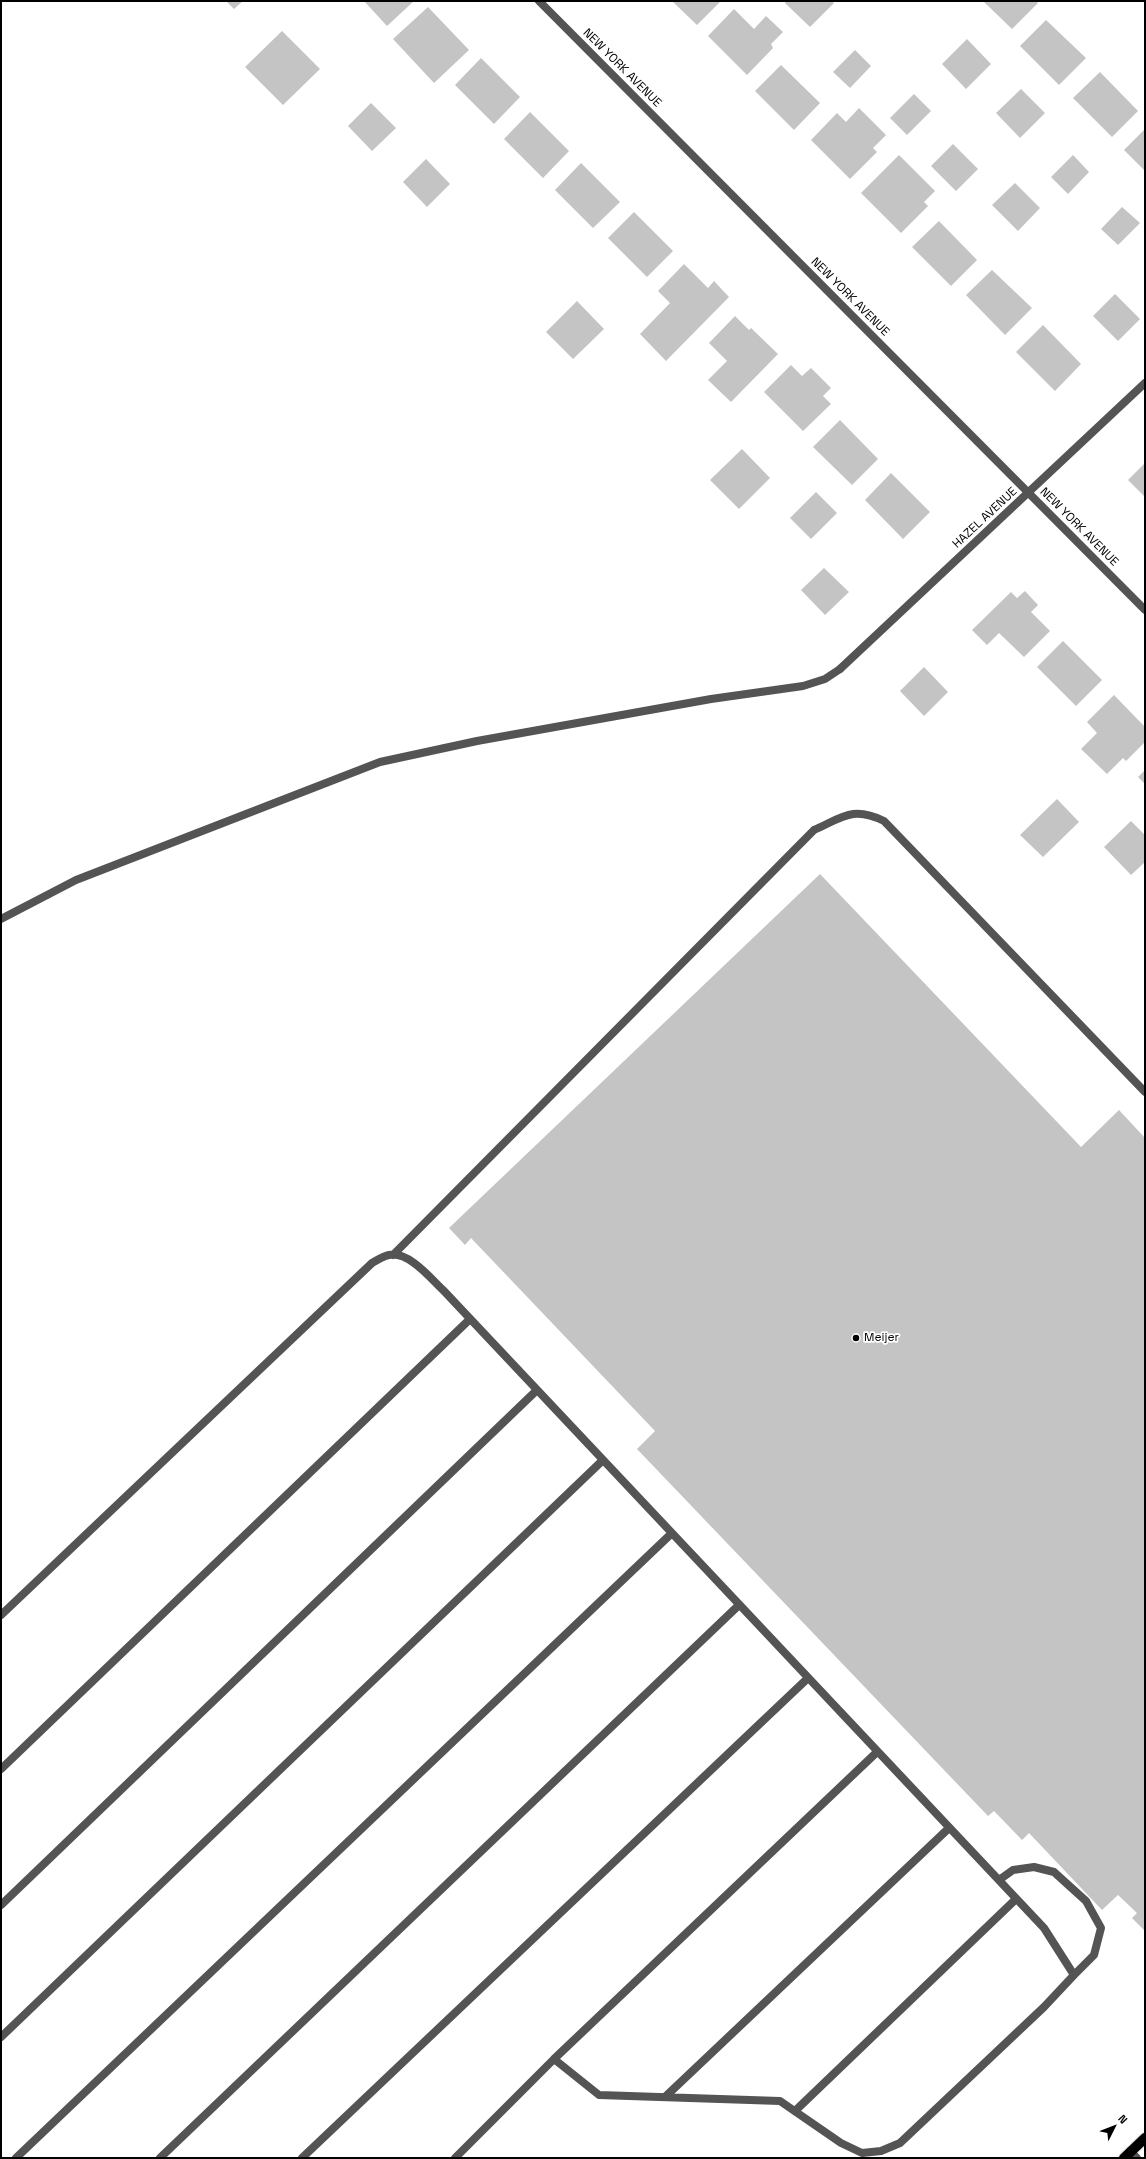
<!DOCTYPE html>
<html>
<head>
<meta charset="utf-8">
<style>
	body { margin:0 }
	#map { position:relative; width:1146px; height:2159px; overflow:hidden; background:#fff; font-family:"Space Grotesk",sans-serif }
	canvas { display:block }
	.frame { position:absolute; inset:0; border:2px solid #000; pointer-events:none }
	.north { position:absolute; left:1094px; top:2107px; width:40px; height:40px; -webkit-text-stroke:3px #fff; paint-order:stroke; rotate:48deg; font-size:11px; font-weight:700; line-height:16px; text-align:center; color:#000 }
	.north::after { content:''; display:block; margin:auto; width:14px; height:18px; background:#000; clip-path:polygon(50% 0,100% 100%,50% 72%,0 100%) }
</style>
</head>
<body>
<div id="map">
<canvas width="1146" height="2159"></canvas>
<div class="frame"></div>
<div class="north">N</div>
</div>
<script>
const g = document.querySelector('canvas').getContext('2d');
g.lineJoin = 'round';
function fill(path, color) { g.fillStyle = color; g.fill(path, 'evenodd'); }
function stroke(path, color, width, dash) { g.strokeStyle = color; g.lineWidth = width; g.lineCap = dash ? 'butt' : 'round'; g.setLineDash(dash || []); g.stroke(path); }
function write(font, color, halo, rows, align = 'center') {
  g.font = font + ' "Space Grotesk",sans-serif'; g.lineWidth = 3.5; g.setLineDash([]); g.textBaseline = 'middle'; g.strokeStyle = halo; g.fillStyle = color; for (const [text, x, y, turn = 0] of rows) {
    g.save(); g.translate(x, y); g.rotate((+turn || 0) * Math.PI / 180); g.textAlign = isNaN(turn) ? turn : align; if (halo) g.strokeText(text, 0, 0); g.fillText(text, 0, 0); g.restore();
  }
}
fill(new Path2D(`
	M226 1H243L234 9Z
	M364 1H414L387 26Z
	M672 1H721L697 25Z
	M787 1H832L834 3 810 27 785 3Z
	M983 1H1036L1038 3 1012 29Z
	M428 7 469 50 434 83 393 39Z
	M734 9 754 29 766 16 783 32 771 44 773 48 747 75 708 36Z
	M1046 20 1086 58 1059 85 1020 46Z
	M282 31 320 69 283 105 245 67Z
	M967 39 991 64 966 89 942 64Z
	M855 50 871 66 850 88 833 72Z
	M481 58 520 97 494 124 455 85Z
	M781 65 820 103 794 130 755 91Z
	M1100 72 1138 111 1112 137 1073 98Z
	M1021 89 1045 113 1020 138 996 113Z
	M914 94 931 111 907 135 890 118Z
	M371 103 396 128 372 151 348 126Z
	M859 108 886 135 873 148 877 152 850 179 811 140 837 113 846 122Z
	M530 112 569 151 543 178 504 139Z
	M1145 129V171L1124 150Z
	M953 144 978 169 956 191 931 166Z
	M899 155 935 191 924 202 928 206 901 233 861 193Z
	M1073 155 1089 172 1068 194 1051 177Z
	M426 159 450 184 427 207 403 182Z
	M581 163 620 202 593 228 555 190Z
	M1015 183 1040 208 1018 231 992 205Z
	M1122 207 1140 223 1118 245 1101 229Z
	M634 212 673 251 647 277 608 238Z
	M939 221 977 260 951 286 912 247Z
	M684 264 708 288 714 281 729 297 666 361 640 334 670 303 658 291Z
	M992 270 1032 308 1005 335 966 295Z
	M1115 294 1140 319 1118 341 1093 316Z
	M577 301 604 329 573 359 546 332Z
	M735 316 749 330 751 328 778 354 731 402 708 380 727 361 709 343Z
	M1043 325 1081 364 1055 391 1016 352Z
	M791 365 802 376 811 368 831 388 823 396 831 404 803 431 764 392Z
	M840 420 878 459 852 485 813 447Z
	M742 449 770 478 739 509 710 480Z
	M1145 463V497L1128 480Z
	M891 473 930 512 903 539 865 500Z
	M816 492 837 513 811 539 790 518Z
	M824 568 849 592 825 615 801 590Z
	M1025 591 1038 605 1031 612 1050 631 1024 657 999 633 987 645 972 630 1011 592 1017 598Z
	M1063 641 1102 680 1076 706 1037 667Z
	M924 667 948 692 924 716 900 691Z
	M1114 695 1145 727V742L1126 761 1123 758 1107 774 1081 749 1097 733 1087 722Z
	M1145 770V784L1138 777Z
	M1057 799 1079 822 1043 857 1020 835Z
	M1131 821 1145 835V862L1131 875 1104 847Z
	M820 874 1081 1147 1119 1110 1145 1138V1931L1132 1918 1137 1913 1118 1895 1102 1910 1029 1833 1022 1840 994 1811 988 1816 637 1449 655 1431 471 1238 465 1245 449 1228Z`), '#c4c4c4');
const primary = new Path2D(`
	M1124 2158 1145 2138`);
stroke(primary, '#dbdbdb', 12);
stroke(new Path2D(`
	M1 919 76 880 380 762 477 741 711 699 803 686 825 679 840 669
	M393 1255 814 830C843 817 853 806 884 821L1145 1092
	M1 1615 372 1263C377 1260 384 1256 389 1255 409 1251 431 1279 444 1291L1044 1928 1074 1975 1044 2007 900 2143 881 2151 862 2153 841 2143 780 2101 599 2095 554 2059 455 2158
	M1 1769 470 1319
	M999 1880 1013 1870 1034 1867 1054 1872 1086 1901 1101 1928 1094 1955 1074 1975
	M1 1905 537 1390
	M1 2037 603 1460
	M554 2059 877 1752
	M665 2097 949 1828
	M795 2111 1016 1899
	M1130 2151 1137 2158
	M16 2158 672 1533
	M160 2158 739 1605
	M302 2158 808 1678`), '#545454', 8);
stroke(new Path2D(`
	M539 1 1145 610
	M840 669 1145 383`), '#545454', 8);
stroke(primary, '#000', 10);
for (const [x, y, r, color] of [
	[856,1338,4,"#000"]
]) { const dot = new Path2D(); dot.arc(x, y, r, 0, 2 * Math.PI); g.fillStyle = color; g.fill(dot); stroke(dot, '#fff', 1.5); }
write('12px', '#000', '#fff', [
	["NEW YORK AVENUE",622,68,45],
	["NEW YORK AVENUE",850,297,45],
	["HAZEL AVENUE",985,518,-43],
	["NEW YORK AVENUE",1079,527,45]
]);
write('12px', '#000', '#fff', [
	["Meijer",864,1338]
], 'left');
</script>
</body>
</html>
